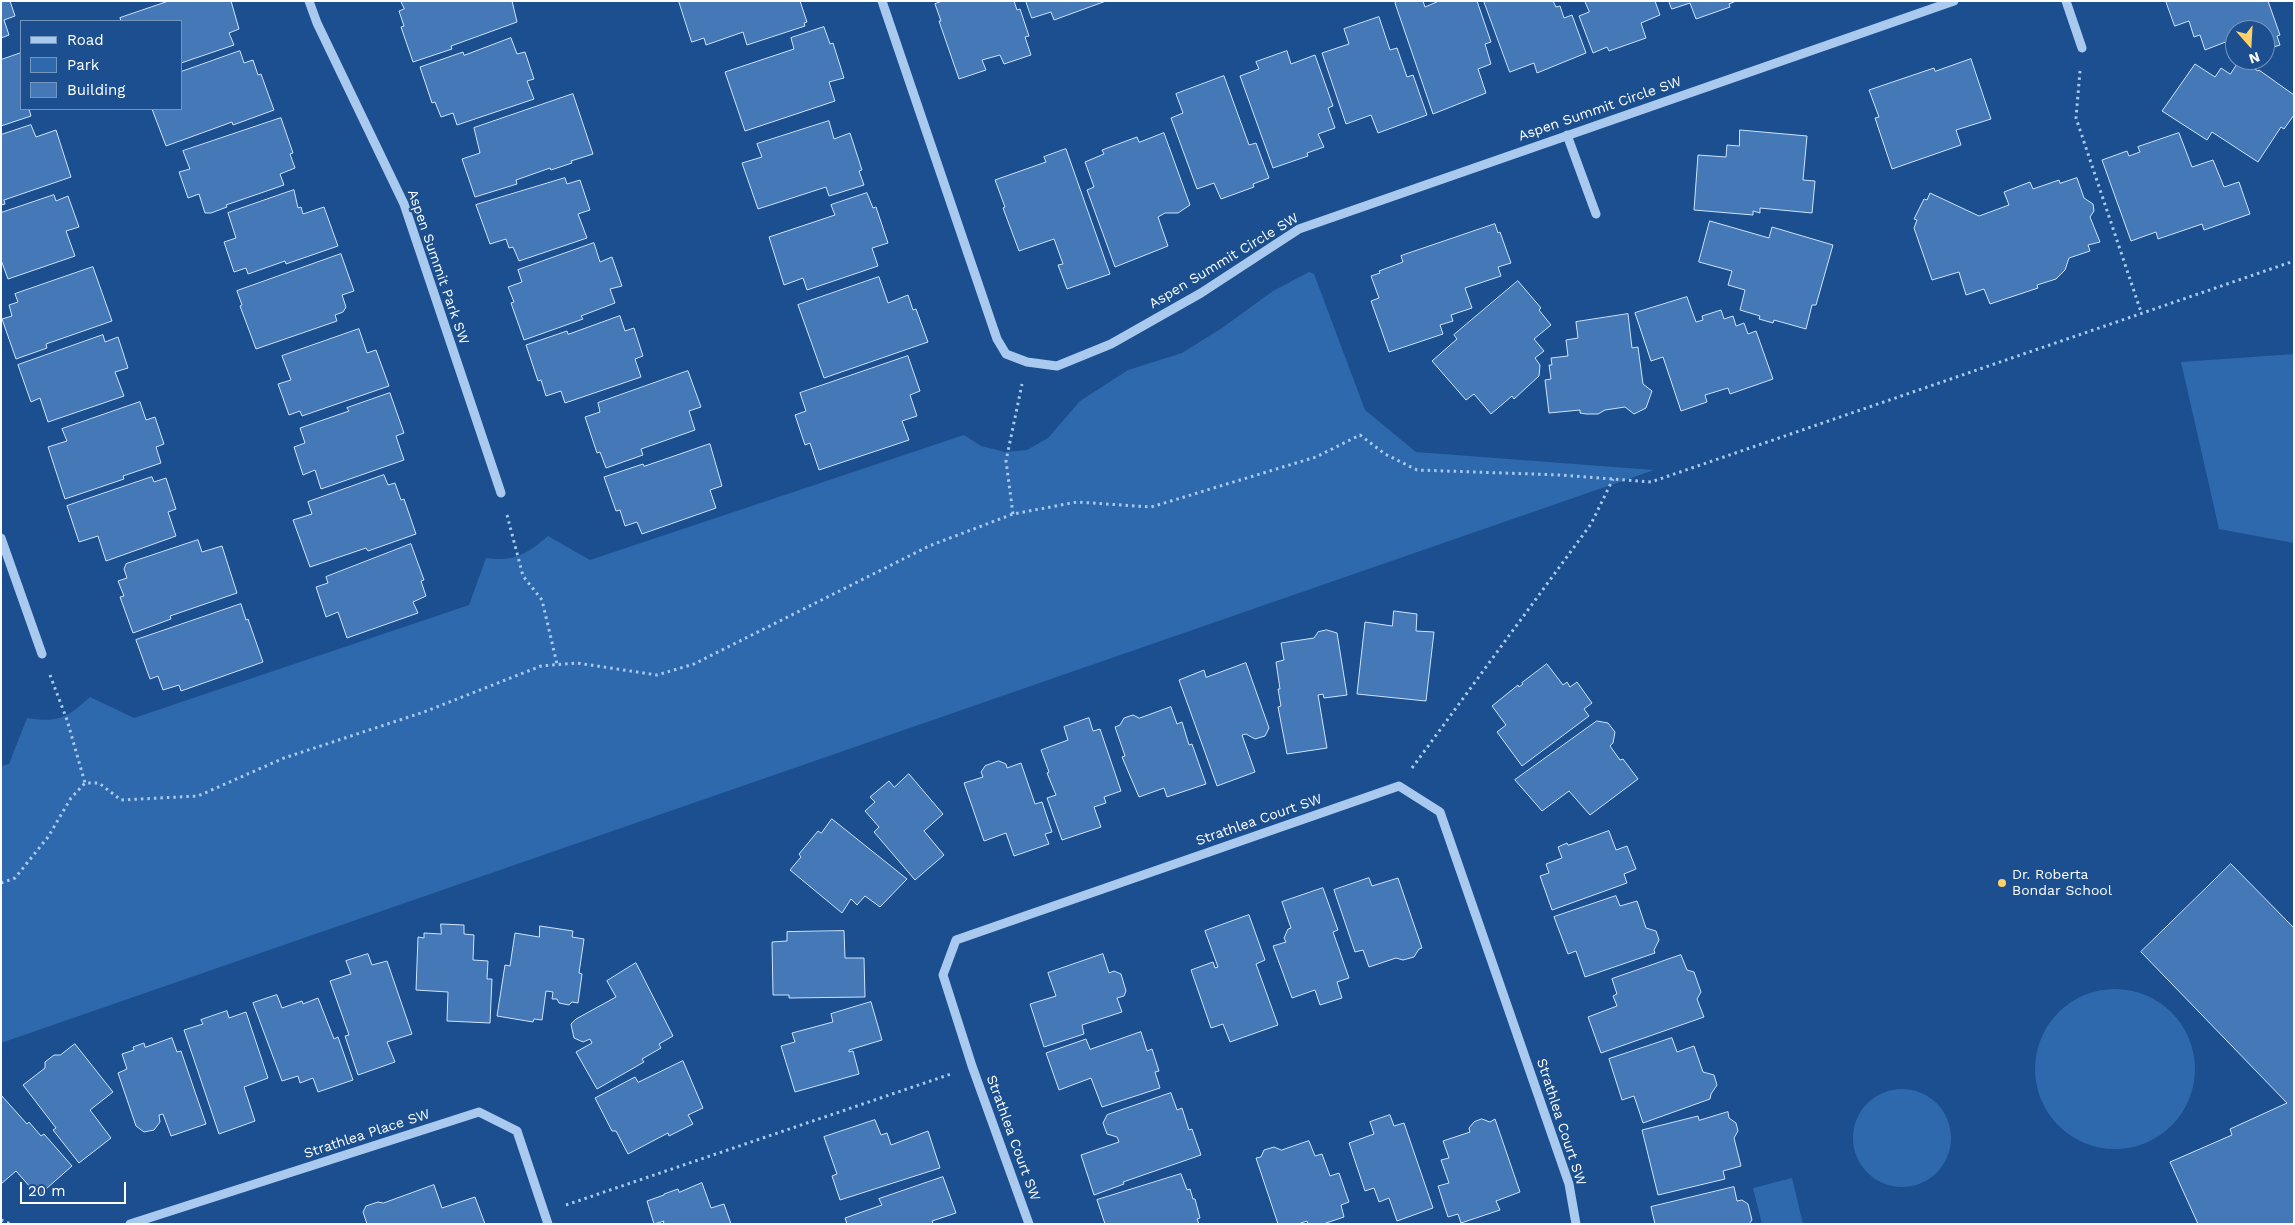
<!DOCTYPE html>
<html>
<head>
<meta charset="utf-8">
<style>
	body { margin:0 }
	#map { position:relative; width:2295px; height:1225px; overflow:hidden; background:#1b4f8f; font-family:"Work Sans",sans-serif }
	canvas { display:block }
	.frame { position:absolute; inset:0; border:2px solid #fff; pointer-events:none }
	.legend { position:absolute; left:20px; top:20px; width:162px; height:90px; box-sizing:border-box; background:#1b4f8f; border:1px solid #7695bc; margin:0; padding:6px 9px; list-style:none; font-size:15px; color:#fff }
	.legend li { display:flex; align-items:center; gap:10px; height:25px }
	.legend b { width:25px; border:1px solid #7695bc }
	.north { position:absolute; left:2225px; top:20px; width:50px; height:50px; box-sizing:border-box; background:#1b4f8f; border:1px solid #7695bc; border-radius:50%; rotate:161deg; font-size:14px; font-weight:700; line-height:20px; text-align:center; color:#fff }
	.north::after { content:''; display:block; margin:auto; width:18px; height:22px; background:#ffd166; clip-path:polygon(50% 0,100% 100%,50% 72%,0 100%) }
	.scale { position:absolute; left:20px; top:1182px; width:106px; height:22px; box-sizing:border-box; border:2px solid #fff; border-top:0; padding-left:6px; font-size:15px; line-height:18px; white-space:nowrap; color:#fff; -webkit-text-stroke:4px #1b4f8f; paint-order:stroke }
</style>
</head>
<body>
<div id="map">
<canvas width="2295" height="1225"></canvas>
<div class="frame"></div>
<ul class="legend">
<li><b style="height:6px;background:#a9c9ee"></b>Road</li>
<li><b style="height:14px;background:#2e69ad"></b>Park</li>
<li><b style="height:14px;background:#4478b7"></b>Building</li>
</ul>
<div class="north">N</div>
<div class="scale">20 m</div>
</div>
<script>
const g = document.querySelector('canvas').getContext('2d');
g.lineJoin = 'round';
function fill(path, color) { g.fillStyle = color; g.fill(path, 'evenodd'); }
function stroke(path, color, width, dash) { g.strokeStyle = color; g.lineWidth = width; g.lineCap = dash ? 'butt' : 'round'; g.setLineDash(dash || []); g.stroke(path); }
function write(font, color, halo, rows, align = 'center') {
  g.font = font + ' "Work Sans",sans-serif'; g.lineWidth = 4; g.setLineDash([]); g.textBaseline = 'middle'; g.strokeStyle = halo; g.fillStyle = color; for (const [text, x, y, turn = 0] of rows) {
    g.save(); g.translate(x, y); g.rotate((+turn || 0) * Math.PI / 180); g.textAlign = isNaN(turn) ? turn : align; if (halo) g.strokeText(text, 0, 0); g.fillText(text, 0, 0); g.restore();
  }
}
fill(new Path2D(`
	M1309 272 1314 274 1365 410 1416 452 1654 470 1 1043V766L9 764 27 718C58 723 67 718 90 697L134 718 469 605 486 558C515 562 527 554 548 536L590 560 964 435 981 446 1005 452 1027 450 1048 438 1080 401 1128 370 1182 353 1222 328 1273 291Z
	M2294 354V543L2219 529 2181 362Z
	M2035 1069a80 80 0 1 1 160 0a80 80 0 1 1-160 0Z
	M1853 1138a49 49 0 1 1 98 0a49 49 0 1 1-98 0Z
	M1792 1178 1803 1224H1762L1753 1188Z`), '#2e69ad');
const building = new Path2D(`
	M1 1H10L15 16 4 20 9 35 1 38Z
	M169 1H231L239 29 229 33 234 45 181 63V21H121L120 18Z
	M401 1H512L517 22 451 46 452 49 413 62 401 27 404 26 399 11 404 9Z
	M679 1H800L807 22 804 23 805 26 747 45 743 32 706 45 704 38 692 42Z
	M943 1H1014L1017 10 1020 9 1029 36 1025 37 1031 55 1004 64 1000 55 982 60 986 70 959 79 939 21H941L935 4Z
	M1026 1H1106L1054 20 1051 12 1032 18Z
	M1398 1H1423L1425 7 1439 1H1477L1491 42 1485 44 1491 64 1478 69 1486 93 1433 114 1395 3Z
	M1484 1H1553L1556 7 1560 6 1564 18 1572 15 1586 53 1537 73 1534 63 1510 72Z
	M1585 1H1655L1660 15 1641 23 1646 38 1609 51 1607 47 1593 53 1579 16 1589 12Z
	M1669 1H1736L1729 4 1730 7 1696 19 1690 3 1672 9Z
	M2166 1H2268L2280 35 2277 36 2280 45 2265 50V30H2235V52L2232 53 2228 41 2205 50 2200 35 2194 37 2189 21 2175 26Z
	M1379 17 1390 50 1397 48 1407 77 1413 75 1427 115 1378 133 1371 115 1346 124 1322 53 1349 44 1344 29Z
	M824 27 830 44 833 43 844 78 829 82 835 101 745 131 725 72 794 49 791 38Z
	M511 38 517 54 525 52 534 79 527 81 534 99 457 125 453 113 441 117 435 102 432 103 420 67 463 52 464 55Z
	M240 51 244 63 253 60 258 75 261 74 274 110 233 125 232 122 166 146 152 109H181V72Z
	M1287 51 1291 64 1315 55 1333 106 1328 108 1335 128 1318 134 1324 147 1307 153 1308 156 1273 168 1240 76 1259 69 1256 62Z
	M21 53V109H29L31 116 1 126V60Z
	M1971 59 1991 119 1956 130 1961 145 1892 169 1875 118 1879 117 1869 90 1934 68 1935 71Z
	M2240 60 2258 71 2259 70 2294 95V115L2284 129 2281 127 2258 162 2212 132 2207 140 2162 111 2195 64 2215 77 2221 68 2230 74Z
	M1224 76 1249 145 1256 143 1269 178 1253 184 1254 187 1221 199 1214 183 1197 189 1171 118 1183 113 1176 94Z
	M573 94 593 154 571 161 572 163 551 170 550 168 516 180 517 184 475 197 462 159 480 153 474 128Z
	M281 118 293 153 290 154 295 168 280 174 284 185 226 205 227 207 211 213H205L199 194 188 198 179 172 190 169 183 151Z
	M829 121 834 139 850 133 862 170 859 171 864 185 829 196 826 187 758 209 742 163 762 157 757 144Z
	M31 125 36 137 56 130 71 177 4 200 5 204 1 205V135Z
	M1740 130 1807 136 1803 180 1815 181 1812 213 1760 208V213L1753 211V215L1694 210 1698 155 1726 157 1727 145 1739 146Z
	M1164 133 1190 205 1178 213H1165L1158 217 1168 246 1115 267 1087 190 1094 187 1085 162 1104 154 1102 150 1137 137 1139 142Z
	M2179 133 2192 167 2213 160 2224 187 2239 182 2250 214 2204 230 2202 224 2158 239 2156 232 2131 241 2102 160 2127 151 2129 156 2140 152 2138 147Z
	M1066 149 1110 274 1067 289 1058 265 1063 264 1054 239 1019 251 1003 208 1005 207 995 180 1046 162 1044 157Z
	M565 178 567 184 580 180 590 210 578 214 587 238 519 261 513 247 509 248 506 239 490 244 476 205Z
	M2077 178 2084 198 2093 204 2094 211 2090 217 2100 242 2088 245 2090 251 2069 258 2065 270 2056 279 2037 285 2038 288 1990 304 1984 289 1966 295 1959 272 1932 280 1914 228 1917 220 1914 219 1924 199 1927 200 1930 193 1979 216 2009 205 2004 192 2030 182 2033 189 2059 180 2060 183Z
	M294 190 298 208 301 207 303 214 324 207 338 246 286 264 285 261 248 274 246 268 234 272 224 242 236 238 228 213Z
	M867 193 873 208 876 207 888 243 872 248 878 266 807 290 803 278 784 285 769 237 835 215 831 205Z
	M54 195 56 201 68 196 79 227 66 231 75 256 8 279 1 260V213Z
	M1710 221 1769 238 1772 227 1833 245 1816 305H1812L1806 329 1774 320 1773 323 1759 319 1760 316 1740 310 1745 290 1728 285 1732 271 1699 262Z
	M1495 224 1498 233 1500 232 1511 263 1498 267 1501 276 1465 288 1472 308 1451 315 1453 321 1440 325 1443 334 1389 352 1371 301 1379 298 1371 276 1380 273 1379 271 1403 262 1401 256Z
	M594 243 600 262 612 257 622 286 610 289 615 303 581 316 583 319 524 340 511 303 514 302 508 287 522 282 518 270Z
	M341 254 354 291 342 295 346 307 343 312 335 315 337 321 256 349 240 306 242 305 237 291Z
	M93 267 112 321 46 344 47 348 16 359 2 319 12 316 9 305 18 302 15 294Z
	M879 277 888 303 908 295 913 310 916 309 928 342 824 378 798 305Z
	M1518 281 1541 308 1539 310 1551 325 1534 339 1544 351 1535 358 1540 365 1539 376 1514 399 1512 396 1491 414 1474 394 1466 400 1432 361 1457 339 1454 335Z
	M1687 297 1696 322 1703 320 1702 316 1721 310 1724 319 1733 316 1736 326 1744 323 1748 334 1756 331 1773 379 1730 394 1728 388 1705 395 1707 402 1681 411 1663 357 1651 361 1635 313Z
	M1628 314 1632 348 1638 347 1643 384 1652 391 1646 408 1634 414 1625 407 1605 410 1598 414H1586L1580 413V410L1549 413 1545 380 1551 379 1549 365H1552L1551 358 1568 356 1566 340 1578 338 1576 322Z
	M620 316 625 331 634 328 643 356 635 359 641 377 565 403 561 391 546 396 541 380 538 381 526 345 567 331 568 334Z
	M359 329 367 353 376 350 389 386 302 416 300 411 289 415 278 384 291 380 282 356Z
	M103 335 105 342 118 337 128 368 115 372 124 396 48 422 40 398 31 402 18 365Z
	M908 356 920 391 910 395 917 416 902 421 909 440 819 470 810 443 805 445 795 415 806 411 800 393Z
	M688 371 701 407 689 411 695 430 641 449 643 455 606 468 600 452 597 453 585 417 600 412 598 403Z
	M390 393 404 433 396 436 404 460 321 489 315 470 303 475 294 447 305 443 300 428 349 411 347 408Z
	M140 402 146 420 155 417 164 444 156 447 161 463 123 476 124 479 65 499 48 447 67 441 62 429Z
	M710 444 722 486 710 490 716 508 642 534 637 522 625 526 620 510 616 511 604 477 643 464 644 466Z
	M384 475 388 485 395 483 401 500 404 499 416 534 368 551 366 548 310 567 293 520 312 514 308 502Z
	M152 477 154 482 166 478 176 509 168 512 176 536 106 561 98 536 79 542 67 506Z
	M198 540 202 552 222 546 237 593 170 616 171 619 133 633 120 597 124 596 118 581 127 578 124 569 126 564Z
	M411 544 424 580 421 581 426 596 413 602 418 613 347 638 338 612 326 617 316 587 328 583 326 577Z
	M241 604 246 620 248 619 263 662 181 691 179 685 163 690 158 676 150 679 136 640Z
	M1394 611 1417 614 1416 631 1434 632 1426 701 1357 694 1365 622 1392 626Z
	M1327 630 1337 633 1347 695 1324 698 1323 694 1318 695 1327 748 1287 754 1278 707 1281 706 1278 689H1280L1276 662 1284 660 1281 643 1314 638 1318 632Z
	M1246 663 1269 728 1265 736 1255 739 1246 734 1242 735 1255 772 1217 786 1179 680 1204 670 1206 677Z
	M1547 664 1563 685 1567 682 1570 687 1577 682 1592 703 1584 709 1589 716 1522 766 1497 732 1506 725 1492 706 1518 685 1519 687 1523 684 1522 683Z
	M1171 707 1177 724 1182 722 1189 745 1192 744 1206 784 1167 797 1164 788 1139 797 1122 757 1125 756 1115 727 1120 725 1124 718 1133 715 1139 718Z
	M1089 718 1093 731 1100 729 1121 791 1104 797 1106 803 1094 807 1101 827 1062 840 1047 798 1056 795 1047 773 1049 772 1041 750 1068 740 1064 727Z
	M1597 721 1608 723 1615 732 1613 743 1610 746 1620 760 1623 759 1638 779 1590 815 1569 791 1542 811 1515 780Z
	M999 761 1006 764 1007 768 1021 763 1035 804 1042 802 1052 832 1045 834 1049 844 1014 856 1006 833 984 841 964 783 983 777 981 772 985 766Z
	M909 774 943 814 924 831 944 855 915 880 874 832 879 827 865 811 875 802 870 797 889 781 894 787Z
	M832 819 907 879 880 907 865 896 857 905 851 899 842 913 790 870 801 857 799 854 818 831 821 833Z
	M1609 831 1616 850 1627 846 1636 869 1624 874 1627 883 1552 910 1540 876 1549 873 1546 864 1562 858 1558 847 1567 843 1568 845Z
	M2231 864 2294 928V1224H2198L2170 1162 2232 1135 2230 1129 2287 1103 2141 952Z
	M1369 878 1372 886 1398 878 1422 948 1419 949 1414 957 1403 960 1396 958 1369 967 1363 950 1355 952 1334 890Z
	M1323 888 1338 930 1333 932 1349 978 1337 982 1342 998 1320 1005 1315 990 1292 998 1273 946 1286 942 1284 938 1288 929 1291 928 1282 902Z
	M1616 896 1620 906 1637 901 1646 928 1656 931 1659 940 1654 950 1655 953 1585 977 1576 951 1568 954 1554 917Z
	M1249 915 1265 960 1256 964 1278 1025 1230 1042 1223 1024 1211 1028 1191 970 1213 962 1215 968 1218 967 1205 931Z
	M441 924 464 925V934L474 935 473 960 488 961 487 979H492L490 1023 447 1021 448 992 416 990 418 937 424 938V933L441 934Z
	M540 926 573 931 572 937 584 939 579 973 582 974 578 1003 572 1002 569 1005 559 1003 557 999H552L553 992 546 991 542 1020 534 1019 533 1022 497 1016 505 965 510 966 515 933 539 937Z
	M844 931 845 958H864L865 997 789 998V995H773L772 942 787 941V932Z
	M368 954 372 965 387 961 412 1034 387 1042 395 1062 358 1075 345 1036 349 1035 330 981 351 974 346 961Z
	M1103 954 1109 973 1114 971 1121 974 1126 991 1124 996 1117 998 1122 1012 1082 1025 1084 1034 1044 1047 1030 1004 1056 996 1048 973Z
	M1681 955 1687 970 1694 972 1701 992 1697 999 1704 1017 1601 1053 1588 1017 1617 1006 1613 996 1617 994 1612 979Z
	M636 963 673 1036 659 1044 661 1048 642 1059 644 1062 597 1089 576 1052 592 1043 590 1039 583 1042 574 1038 571 1024 576 1019 616 997 607 981Z
	M277 995 282 1008 302 1001 303 1004 318 998 334 1039 338 1037 353 1080 318 1092 313 1078 300 1083 298 1076 282 1081 253 1003Z
	M871 1002 882 1040 849 1050V1052L853 1051 859 1074 795 1092 781 1046 795 1042 792 1033 833 1022 831 1014Z
	M227 1011 229 1018 246 1012 268 1078 244 1087 255 1121 219 1134 184 1030 203 1024 201 1020Z
	M1141 1032 1147 1051 1152 1049 1159 1071 1155 1072 1160 1088 1102 1107 1091 1078 1059 1090 1046 1053 1086 1039 1090 1049Z
	M172 1038 177 1052 181 1051 206 1124 171 1136 163 1114 159 1115 160 1122 154 1130 144 1132 136 1126 118 1073 127 1069 122 1054 134 1050 133 1047 144 1043 145 1047Z
	M1672 1038 1677 1052 1694 1046 1703 1072 1714 1075 1717 1085 1711 1094 1710 1099 1643 1123 1634 1096 1622 1100 1609 1059Z
	M75 1044 113 1092 90 1110 111 1138 79 1163 53 1130 56 1128 23 1085 45 1068V1062L54 1055H60Z
	M683 1061 703 1108 688 1115 693 1124 669 1136 668 1133 628 1154 616 1131H612L595 1098 635 1077 638 1082Z
	M1171 1093 1177 1110 1182 1108 1189 1130 1192 1129 1201 1155 1123 1182 1124 1184 1094 1195 1081 1155 1119 1142 1117 1137 1107 1134 1103 1123 1107 1115Z
	M1 1095 27 1124 29 1122 41 1136 44 1134 72 1166 38 1196 16 1171 1 1184Z
	M1728 1112 1729 1118 1736 1123 1738 1131 1734 1138 1741 1166 1723 1171 1725 1179 1658 1195 1642 1130 1698 1116 1699 1120Z
	M1390 1115 1394 1126 1404 1123 1433 1208 1397 1221 1389 1198 1379 1202 1374 1188 1365 1191 1349 1143 1374 1134 1370 1122Z
	M1482 1119 1490 1122 1495 1119 1520 1192 1496 1201 1500 1210 1461 1223 1458 1214 1448 1217 1438 1186 1449 1183 1441 1160 1449 1158 1443 1141 1470 1132 1469 1128 1474 1122Z
	M875 1120 881 1135 887 1133 891 1145 928 1131 940 1168 840 1200 832 1176 837 1174 824 1137Z
	M1309 1141 1315 1156 1322 1154 1330 1176 1339 1173 1349 1202 1341 1205 1344 1217 1323 1224H1308L1307 1221 1298 1224H1278L1256 1158 1261 1157 1264 1150 1274 1147 1281 1150Z
	M1181 1174 1187 1190 1190 1189 1193 1199H1195L1200 1218 1197 1219 1199 1224H1105L1097 1200Z
	M943 1177 956 1213 932 1221 933 1224H847L845 1218 882 1205 879 1199Z
	M702 1183 711 1208 724 1204 731 1224H663L664 1221 654 1224 647 1201 664 1195V1194L678 1189 679 1192Z
	M434 1185 442 1208 475 1197 485 1224H367L363 1212 366 1206 378 1202 383 1203Z
	M1734 1187 1737 1201 1742 1200 1748 1204 1752 1220 1749 1224H1655L1651 1207Z`);
fill(building, '#4478b7');
stroke(building, '#cfe3fa', 1);
stroke(new Path2D(`
	M2080 71 2076 118 2141 312
	M1013 514 1006 461 1022 384
	M507 515 523 576 542 600 557 664
	M50 675 67 720 85 783
	M1412 768 1591 524 1613 479
	M1 883 15 878 48 837 71 798 85 783H99L121 800 198 796 284 758 424 712 541 666 577 663 657 675 694 664 929 546 1013 514 1077 502 1151 507 1316 457 1360 435 1385 454 1417 470 1560 475 1651 482 2294 261
	M566 1205 951 1074
	M1 1220 11 1224`), '#a9c9ee', 3, [2.5, 4]);
stroke(new Path2D(`
	M309 1 317 23 404 204 501 493
	M882 1 997 339 1006 354 1027 362 1057 366 1111 344 1201 293 1299 229 1954 1
	M2066 1 2082 48
	M1567 135 1596 214
	M1 538 42 654
	M130 1224 479 1112 517 1131 548 1224
	M1029 1224 972 1066 943 975 956 940 1399 786 1440 812 1569 1184 1576 1224`), '#a9c9ee', 9);
for (const [x, y, r, color] of [
	[2002,883,5,"#ffd166"]
]) { const dot = new Path2D(); dot.arc(x, y, r, 0, 2 * Math.PI); g.fillStyle = color; g.fill(dot); stroke(dot, '#1b4f8f', 2); }
write('14px', '#fff', '#1b4f8f', [
	["Aspen Summit Circle SW",1600,109,-19],
	["Aspen Summit Circle SW",1224,261,-31],
	["Aspen Summit Park SW",438,267,71],
	["Strathlea Court SW",1259,820,-19],
	["Strathlea Court SW",1561,1122,72],
	["Strathlea Place SW",367,1134,-18],
	["Strathlea Court SW",1013,1138,70]
]);
write('14px', '#fff', '#1b4f8f', [
	["Dr. Roberta",2012,875],
	["Bondar School",2012,891]
], 'left');
</script>
</body>
</html>
